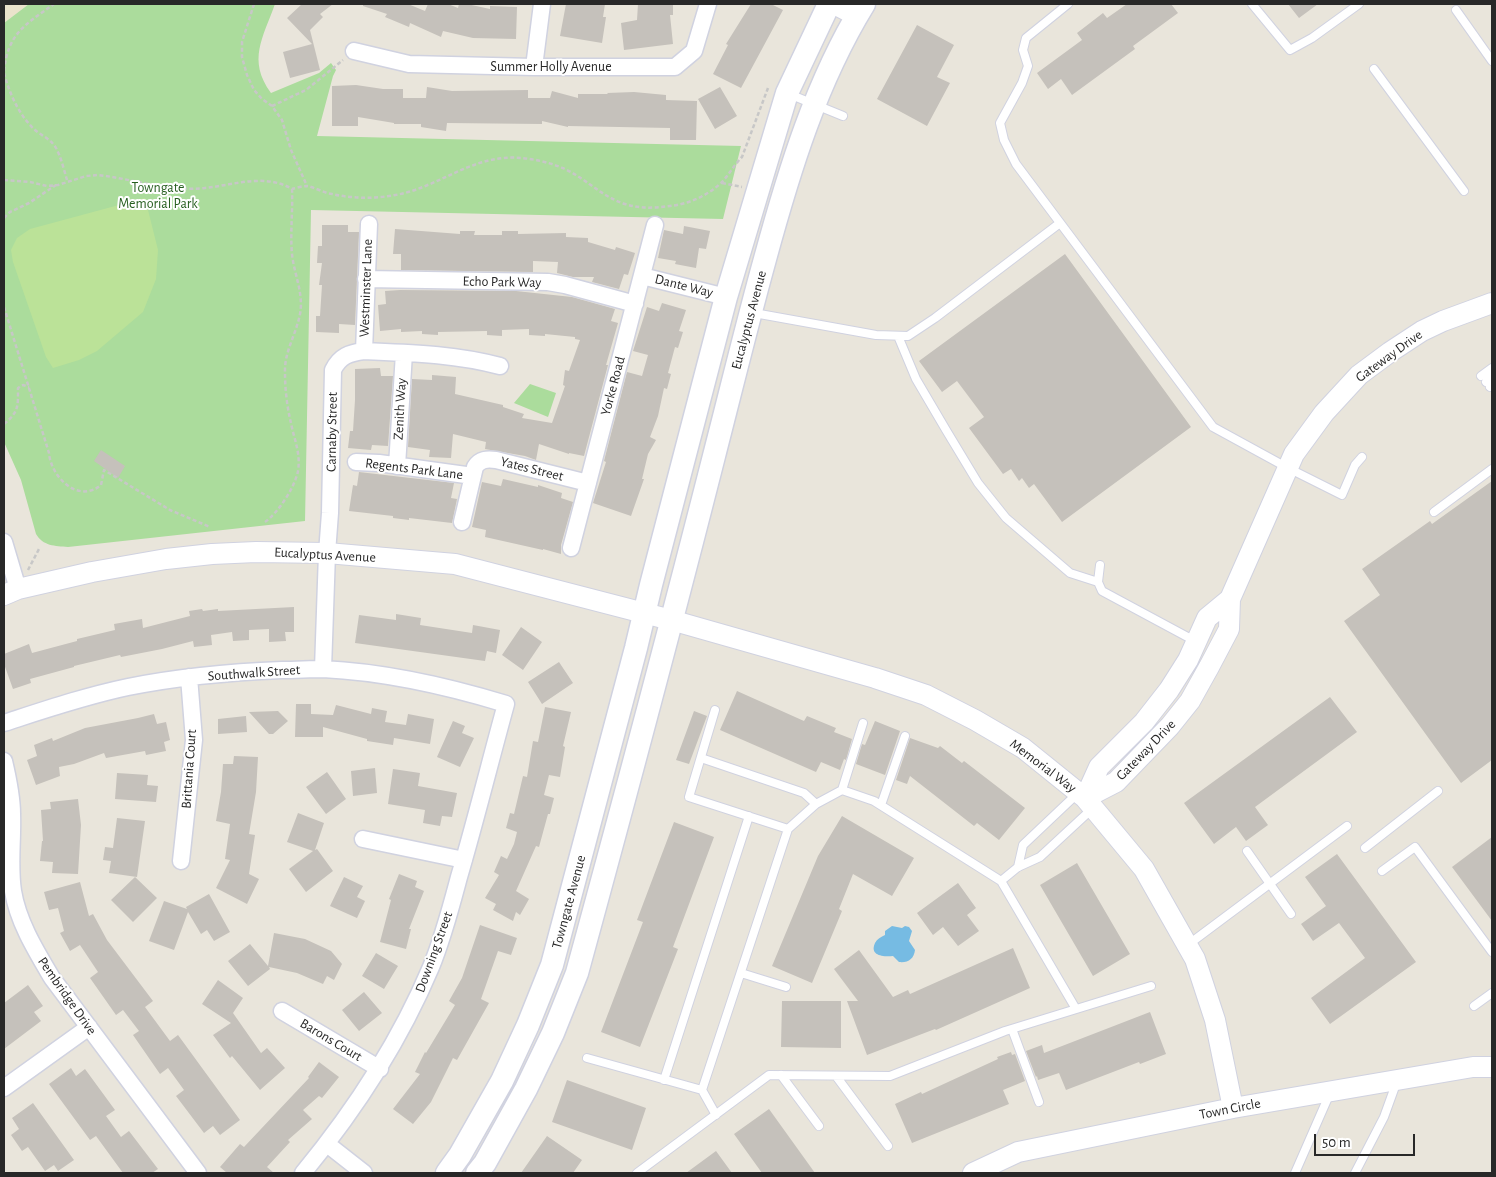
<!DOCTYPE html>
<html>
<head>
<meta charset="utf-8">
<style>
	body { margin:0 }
	#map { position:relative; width:1496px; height:1177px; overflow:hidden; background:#e9e5db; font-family:"Alegreya Sans",sans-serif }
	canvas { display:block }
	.frame { position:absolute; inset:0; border:5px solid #282828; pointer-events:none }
	.scale { position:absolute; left:1314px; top:1134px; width:101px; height:22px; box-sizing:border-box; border:2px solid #282828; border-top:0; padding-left:6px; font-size:15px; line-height:18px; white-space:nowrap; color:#282828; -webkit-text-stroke:4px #fff; paint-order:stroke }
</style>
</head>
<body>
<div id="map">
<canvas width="1496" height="1177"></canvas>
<div class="frame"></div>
<div class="scale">50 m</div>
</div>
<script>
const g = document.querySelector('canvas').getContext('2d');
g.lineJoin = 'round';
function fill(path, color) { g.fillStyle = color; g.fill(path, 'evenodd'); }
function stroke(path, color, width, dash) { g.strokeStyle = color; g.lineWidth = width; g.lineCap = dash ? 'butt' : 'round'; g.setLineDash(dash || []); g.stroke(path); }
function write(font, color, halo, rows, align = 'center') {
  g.font = font + ' "Alegreya Sans",sans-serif'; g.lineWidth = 4; g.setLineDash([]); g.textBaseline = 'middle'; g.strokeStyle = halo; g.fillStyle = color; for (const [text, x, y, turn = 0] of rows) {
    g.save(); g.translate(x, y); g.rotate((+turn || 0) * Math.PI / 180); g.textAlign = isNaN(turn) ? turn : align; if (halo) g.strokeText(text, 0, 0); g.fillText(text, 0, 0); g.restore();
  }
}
fill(new Path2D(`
	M4 4H29L4 23Z`), '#eae3cb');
fill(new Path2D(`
	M29 4H275C263 38 247 60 271 93L319 73 331 63 336 70 333 76 317 136 741 146 723 219 311 210 305 521 68 547C55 546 43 546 36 534L21 480 4 442V23Z
	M530 384 556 393 548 417 514 403Z`), '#abdc9c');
fill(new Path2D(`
	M145 198 158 250 156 279 143 312 97 351 79 360 53 368 46 357 13 262 11 250 17 238 30 229Z`), '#bbe298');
fill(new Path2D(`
	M892 926 902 928 905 926 909 927 912 931 909 941 915 950C914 959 908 963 899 962L893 956C884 957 869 956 875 943 877 939 881 937 885 935V931Z`), '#76bbe3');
fill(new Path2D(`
	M302 4H333L320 14 323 17 310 30 320 70 290 78 283 52 312 44 287 18Z
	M363 4H408L425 11 428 4H448L458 8 459 4H467L490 9V6L517 7 516 39 473 38 443 31 441 37 410 23 409 27 385 17 387 14 363 6Z
	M566 4H605L603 17H606L602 43 560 36Z
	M638 4H673V15H670L673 44 624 50 621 23 637 20Z
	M751 4H771L783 10 741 88 713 74 728 45 726 44Z
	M1127 4H1171L1178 13 1133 46 1135 49 1072 95 1061 79 1048 89 1037 73 1082 40 1077 33 1103 13 1107 18Z
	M1288 4H1318L1299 18Z
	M917 25 954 45 937 77 950 83 927 126 877 99Z
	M356 85 383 89H403V98H426L427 87 452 91 528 90V98H550L552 91 578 98V94H608L607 93 634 92 666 95V100L697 101 696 140H670V128L568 126V127L542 121V124L447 123 446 131 421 127V124H394V123L358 117V126H332V86Z
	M720 87 737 116 715 129 698 99Z
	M322 225H348V232H359L355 325 339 324V333L316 332V316H320L322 285H319L322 263H317L318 246H322Z
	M684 226 710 231 706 249 699 248 696 268 675 264 676 261 658 258 664 230 683 234Z
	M395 229 460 234V231H475L474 235H502V231H518V234L566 233V237L588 238V242L615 250 616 247 635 253 628 275 624 274 619 289 592 282 594 277H573L557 273 558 262 533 261V272L401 270V254H393Z
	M1065 254 1191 427 1062 522 1034 484 1029 488 1022 478 1019 481 1011 469 1003 474 969 428 984 417 957 381 942 392 919 361Z
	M400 290 516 291 572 297 615 309 611 321 618 323 606 365H608L584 456 569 453V454L539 444 536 460 525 456 485 449 486 442 453 434 451 458 429 457 430 450 408 447 412 379 432 380V375L456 377 455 394 503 405V407L524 414 522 418 552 423 565 386 563 385 565 370 569 371 580 340 575 339V337L545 334V336L529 335V329L502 330V336L487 335V331L438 332V335L422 334V331L401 332V329L380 331 378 305 386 304 385 291Z
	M662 303 686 310 679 331 683 332 678 348 675 347 668 373 671 374 667 389 664 388 658 416 650 437 656 440 648 454 642 479H644L631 516 593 503 606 462 604 461 627 372 642 376 648 355 633 351 647 307 659 311Z
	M380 368 381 376H393L388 446 372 445 371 450 348 448 350 431H353L355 400V369Z
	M101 450 125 466 118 478 94 461Z
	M359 472 454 483 451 498 457 499 452 523 409 518V520L393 518V516L349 511 353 485 357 486Z
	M503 479 538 487V485L562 493 561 498 573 502 561 545V554L543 549V550L485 537 486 530 472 527 482 482 501 486Z
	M1492 481V760L1461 783 1344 621 1380 595 1362 569 1430 521 1432 524Z
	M294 607V632H285L286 641 269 642V629L249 630V640L233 641 232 632 211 635 212 645 194 647 193 641 162 649 121 657 120 655 74 666V667L30 679 31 683 13 689 4 664V654L29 644 32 653 77 641V639L115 630 114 624 142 619 143 628 190 616 189 611 202 609 203 611 218 609V611Z
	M396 614 421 618 420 625 472 633 473 625 500 630 496 653 487 651 485 661 355 643 359 615 396 620Z
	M521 627 542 642 523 670 502 655Z
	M559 662 573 683 542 704 528 682Z
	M737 691 804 721 807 716 836 728 834 732 852 739 846 760 844 759 840 770 821 762 816 772 720 730Z
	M1330 697 1357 732 1255 807 1268 825 1246 841 1236 827 1214 844 1184 803Z
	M296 704H311V714L333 715 336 705 371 714 372 708 387 711 385 722 406 725 408 714 434 719 430 744 394 738 393 745 367 741V739L323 727V737H295Z
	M545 707 571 712 563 746 565 747 560 777 549 775 544 795 554 798 550 814H548L539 847 536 846 516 891 529 899 520 915 516 912 513 921 493 910 496 904 485 898 499 875 494 872 501 856 507 859 514 844 517 832 506 828 510 813 514 814 523 776 527 777 533 741 538 742Z
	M278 711 288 721 273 734H269L249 712Z
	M694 711 707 716 689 764 676 760Z
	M154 714 157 724 166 722 170 740 164 742 166 751 146 755 145 751 106 758 104 753 74 764 59 767 60 776 36 785 27 760 37 756 34 745 52 738 53 741 85 728 138 718Z
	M246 716 247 732 218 734V719Z
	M453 721 465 726 462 733 474 738 460 767 437 757Z
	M875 721 900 731 885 775 856 764 862 744 865 745Z
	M910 738 938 748 940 746 962 763 964 761 1025 808 999 840 977 823 974 826 910 776 907 784 896 780Z
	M234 756 258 757 256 792 249 834 255 835 249 874 259 879 247 904 216 888 230 860 225 859 230 824 216 821 221 792 223 764H233Z
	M375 768 377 793 353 796 351 771Z
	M393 769 420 773 418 786 457 793 452 817 442 816 440 826 423 823 425 810 388 804Z
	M327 772 346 799 326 814 306 787Z
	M117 773 148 775 147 785 158 786 156 802 115 799Z
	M78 799 81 825 78 874 52 873 53 862 40 861 42 841H43L41 810 51 809 50 802Z
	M298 813 324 823 315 850 317 849 333 871 306 892 289 869 313 851 287 842Z
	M842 816 914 858 892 896 853 874 839 909 842 911 812 983 772 966 818 856Z
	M117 818 145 821 137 877 109 873 111 861 103 860 105 847 113 848Z
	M674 822 714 837 673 947 678 949 640 1047 601 1032 643 922 637 920Z
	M1492 837V921L1452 867Z
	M1337 854 1416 962 1330 1024 1311 998 1365 958 1339 923 1313 941 1301 924 1326 906 1305 877Z
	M1077 863 1130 954 1093 976 1040 885Z
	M399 874 417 881 415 887 424 891 409 929H411L406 949 380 942 391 900 389 899Z
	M135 877 157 898 133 922 111 900Z
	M344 877 363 886 357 897 365 901 357 918 330 906Z
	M80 882 89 916 93 914 107 940 153 1001 145 1007 170 1041 178 1035 240 1120 220 1135 213 1126 204 1133 176 1096 184 1090 168 1068 160 1074 133 1035 139 1031 123 1010 116 1015 90 978 98 972 80 945 70 951 60 933 64 931 58 908 49 910 44 892Z
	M958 883 976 908 967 915 979 931 958 946 943 927 933 935 917 913Z
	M209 894 230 932 214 941 207 930 201 934 188 912 174 950 149 941 164 901 187 909 186 907Z
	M480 925 517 938 511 955 498 951 481 999 489 1003 457 1060 453 1058 431 1102 413 1124 393 1109 420 1074 415 1072 425 1052 426 1053 455 1005 449 1001 462 978Z
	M274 933 305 939 331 951 342 964 334 980 327 976 323 984 297 973 269 967 270 969 248 986 228 961 250 944 268 966Z
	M1013 948 1030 988 936 1030 935 1029 867 1055 847 1001H858L834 969 859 950 893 997 908 990 910 994Z
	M376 953 398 966 384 989 362 976Z
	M218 980 243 998 233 1013 261 1053 267 1048 285 1068 260 1090 232 1056 230 1058 213 1035 231 1023 202 1004Z
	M28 985 43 1006 34 1012 41 1021 4 1049V1003Z
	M364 992 382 1013 359 1031 342 1010Z
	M782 1001H841V1048L781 1047Z
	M1150 1012 1166 1054 1140 1064 1139 1062 1066 1090 1059 1073 1038 1080 1037 1076 1036 1077 1026 1051 1042 1045 1044 1053Z
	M1011 1052 1012 1055 1015 1054 1025 1081 1003 1090 1009 1104 912 1143 895 1104 921 1092 922 1094 998 1059 997 1057Z
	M319 1062 339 1077 322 1098 319 1096 303 1110 312 1119 288 1140 290 1142 267 1167 274 1173H227L220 1167 240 1144 244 1147 309 1078 308 1077Z
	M71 1068 76 1076 85 1069 115 1110 106 1116 121 1137 129 1131 158 1169 152 1173H123L96 1136 90 1140 49 1084Z
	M567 1080 646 1108 632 1150 552 1122Z
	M33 1103 74 1160 58 1171 54 1165 45 1171 28 1147 22 1151 11 1135 19 1129 12 1118Z
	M769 1109 815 1173H762L734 1134Z
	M547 1136 582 1160 573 1173H521Z
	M716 1151 732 1173H686Z`), '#c5c1bb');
const service = new Path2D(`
	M1068 4 1026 38 1023 50 1028 66 1022 83 1000 123 1004 140 1016 164 1213 427 1288 468 1342 495 1355 465 1362 457
	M1252 4 1290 50 1312 38 1359 4
	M1456 10 1492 61
	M1374 69 1464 191
	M789 94 843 116
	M754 313 876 335 908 336 935 318 1060 223
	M898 336 916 379 946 430 978 483 1006 518 1070 573 1098 582
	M1481 376 1492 368
	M1486 382 1492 377
	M1490 387 1492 385
	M1434 512 1492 469
	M1100 565 1098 582 1102 591 1195 641
	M715 710 689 797 788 829
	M701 758 804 793 816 804
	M842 790 863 723
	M881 805 905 736
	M1365 848 1438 791
	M1247 851 1291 914
	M1018 867 1023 845 1078 793
	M1382 871 1415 847 1492 952
	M1001 881 1018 867 1040 857 1093 808
	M1189 944 1347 826
	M741 973 786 987
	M1474 1006 1492 993
	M1012 1029 1039 1102
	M587 1058 702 1090
	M781 1075 819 1126
	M836 1076 888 1146
	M664 1080 749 816
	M716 1115 702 1090 788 829 816 804 842 790 874 801 1001 881 1076 1009
	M637 1173 769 1075 890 1076 1005 1031 1151 986
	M1295 1173 1330 1093
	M1355 1173 1384 1117 1397 1081`);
const minor = new Path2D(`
	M354 51 409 64 534 67H675L694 51 708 4
	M534 67 542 4
	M642 276 726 297
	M366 279 548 282 565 285 635 304
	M364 351 369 224
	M356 462 379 463 473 476
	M397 466 404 353
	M462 522 475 467C480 459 487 459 496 460L588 483
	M4 542 18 589
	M571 548 655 225
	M323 669 327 553 330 513 333 370C340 356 349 353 364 351 411 353 455 354 500 366
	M4 723C44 710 85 696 128 687 178 677 230 672 282 670 296 670 310 669 323 669 385 672 447 686 506 704 490 762 476 819 459 877 451 907 443 938 431 967 399 1043 355 1110 303 1173
	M4 761C8 778 12 797 12 814 13 840 9 865 13 891 18 922 36 951 52 978L198 1173
	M363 839 464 860
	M181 861 194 740 189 677
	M282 1011 380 1069
	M4 1088 89 1027
	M327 1144 364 1173`);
const tertiary = new Path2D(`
	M834 4 857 16
	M4 595 18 589 92 572 166 559 212 554 256 552 327 553 455 564 671 620 875 678 926 695 975 720 1023 748 1085 798 1144 869 1195 959 1215 1020 1233 1108
	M1085 798 1116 782 1170 726 1190 701 1209 667 1229 629 1230 599 1294 454 1324 413 1359 375 1390 352 1422 331 1443 321 1492 303
	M1085 798 1099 767 1144 722 1169 690 1188 660 1207 618 1230 599
	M973 1173 1018 1152 1233 1108 1473 1067H1492`);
const secondary = new Path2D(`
	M447 1173 460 1155 502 1081 528 1025 552 965 636 648 651 585 726 297 787 93 829 4
	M477 1173 485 1163 526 1089 553 1033 577 973C624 801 670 629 714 456 731 390 747 324 765 259 789 171 816 82 864 4`);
stroke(service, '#d0d2e0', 10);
stroke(minor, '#d0d2e0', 19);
stroke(tertiary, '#d0d2e0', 22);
stroke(secondary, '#d0d2e0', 25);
stroke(new Path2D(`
	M254 4 242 42V57L247 75 254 90 262 99 272 106 282 120 291 150 307 186
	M4 71C8 33 25 25 54 4
	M4 73C10 95 19 115 35 130 42 136 51 139 56 148 61 157 64 170 67 180
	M272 106 306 90 343 60
	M4 180 30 182 47 186 58 185 86 176 98 175C134 179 168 192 205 188 234 185 265 173 292 189 296 188 302 186 307 186 314 187 324 193 332 194 350 198 370 199 389 196 438 190 471 153 522 158 541 160 560 165 576 175 592 185 606 198 625 204 640 209 655 208 670 206 688 204 707 196 721 183 729 175 734 165 742 157L768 88
	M722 183 742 187
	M4 218 10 212 29 203 56 185
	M4 307 49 453C51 477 78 504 101 485L104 470 170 510 210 527
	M4 424C19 412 18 406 18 388L23 385 29 387
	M265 522C278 513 295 487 298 471 301 454 294 439 291 423 287 407 285 389 285 373 284 352 296 335 300 314 304 294 294 274 292 254 290 232 293 211 292 189
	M28 570 39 549`), '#c7c7c7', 2.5, [4, 2.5]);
stroke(service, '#fff', 8);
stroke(minor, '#fff', 16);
stroke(tertiary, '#fff', 20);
stroke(secondary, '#fff', 22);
write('14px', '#282828', '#fff', [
	["Summer Holly Avenue",551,67],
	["Echo Park Way",502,282,1],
	["Dante Way",684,286,14],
	["Westminster Lane",366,288,-88],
	["Eucalyptus Avenue",749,320,-75],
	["Gateway Drive",1389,356,-36],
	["Yorke Road",613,386,-75],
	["Zenith Way",400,409,-87],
	["Carnaby Street",332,432,-89],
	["Regents Park Lane",414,469,7],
	["Yates Street",532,469,14],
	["Eucalyptus Avenue",325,555,3],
	["Southwalk Street",254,673,-4],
	["Gateway Drive",1146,750,-46],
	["Memorial Way",1043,766,37],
	["Brittania Court",189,769,-86],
	["Towngate Avenue",569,902,-75],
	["Downing Street",434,952,-70],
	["Pembridge Drive",67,996,55],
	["Barons Court",331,1040,31],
	["Town Circle",1230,1109,-11]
]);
write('14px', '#265e1f', '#fff', [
	["Towngate",158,188],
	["Memorial Park",158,204]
]);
</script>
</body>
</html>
